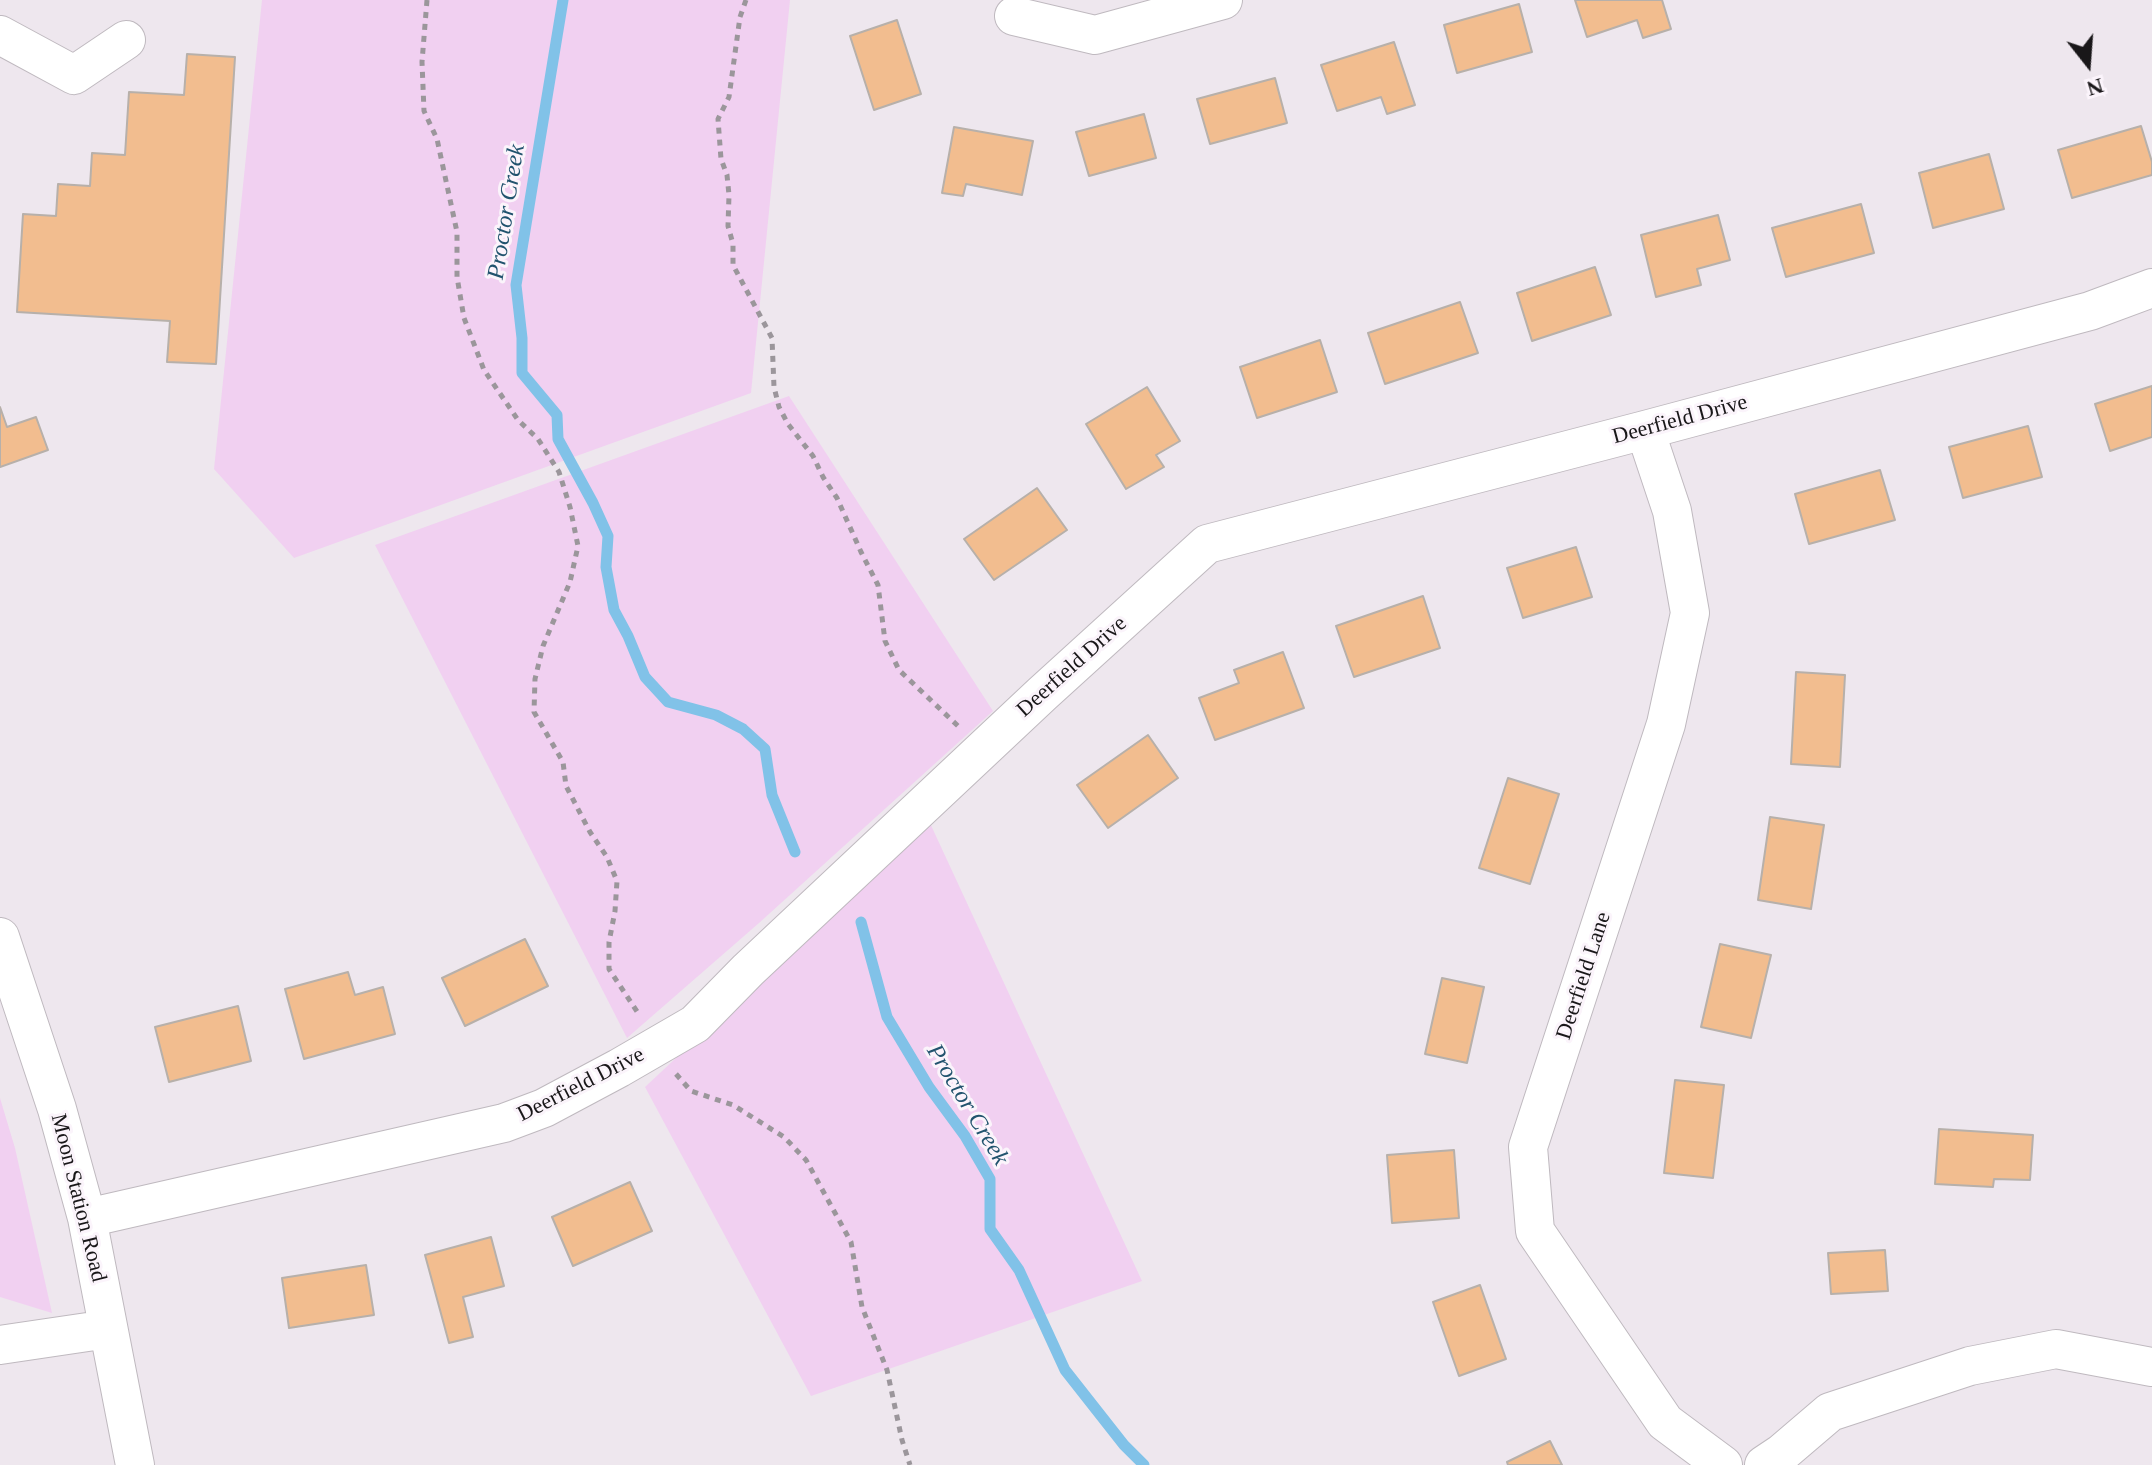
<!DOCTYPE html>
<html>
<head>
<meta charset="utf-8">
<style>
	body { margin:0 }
	#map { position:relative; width:2152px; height:1465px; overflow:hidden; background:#eee7ee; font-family:"Times New Roman",serif }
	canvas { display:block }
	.north { position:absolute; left:2048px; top:24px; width:80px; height:80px; -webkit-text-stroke:6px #fbf4fb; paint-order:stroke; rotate:163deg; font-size:22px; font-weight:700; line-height:32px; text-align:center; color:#191719 }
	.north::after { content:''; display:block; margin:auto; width:28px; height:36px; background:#191719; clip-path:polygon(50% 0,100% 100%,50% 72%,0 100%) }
</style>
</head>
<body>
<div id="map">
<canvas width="2152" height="1465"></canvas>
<div class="north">N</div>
</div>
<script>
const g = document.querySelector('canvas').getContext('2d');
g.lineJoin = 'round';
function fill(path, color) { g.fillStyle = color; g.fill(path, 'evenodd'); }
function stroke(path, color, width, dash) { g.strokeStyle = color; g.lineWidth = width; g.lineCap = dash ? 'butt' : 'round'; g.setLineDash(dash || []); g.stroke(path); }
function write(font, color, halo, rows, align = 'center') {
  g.font = font + ' "Times New Roman",serif'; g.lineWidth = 6; g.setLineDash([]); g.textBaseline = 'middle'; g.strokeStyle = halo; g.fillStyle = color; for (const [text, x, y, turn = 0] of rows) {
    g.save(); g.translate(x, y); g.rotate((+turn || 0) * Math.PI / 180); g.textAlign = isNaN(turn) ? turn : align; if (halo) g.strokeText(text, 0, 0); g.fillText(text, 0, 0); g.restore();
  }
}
fill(new Path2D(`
	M262 0H790L751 393 294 558 214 469Z
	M789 396 993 711 759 923 627 1038 375 545Z
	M929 821 1142 1281 811 1396 645 1087Z
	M0 1098 15 1148 52 1313 0 1297Z`), '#f1d0f1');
stroke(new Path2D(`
	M563 0 516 285 522 338V373L557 415 558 439 593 503 608 536 606 567 614 610 628 636 645 677 668 702 716 715 743 729 765 749 772 795 795 852
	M861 922 887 1017 929 1087 965 1136 990 1179V1229L1019 1270 1065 1370 1124 1445 1144 1465`), '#81c2e8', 11);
const building = new Path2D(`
	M1575 0H1662L1671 29 1643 38 1637 20 1587 37Z
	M1519 4 1532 52 1457 73 1444 25Z
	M897 20 921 94 874 110 850 36Z
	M1394 42 1415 105 1387 114 1381 97 1337 111 1321 65Z
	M187 54 235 57 216 364 167 362 170 321 17 312 23 214 56 216 58 184 90 186 92 153 125 155 129 92 184 95Z
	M1275 78 1287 123 1210 144 1197 99Z
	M1144 114 1156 158 1089 176 1076 132Z
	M2141 126 2152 162V175L2072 198 2058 150Z
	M954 127 1033 141 1022 195 966 184 963 196 942 193Z
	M1989 154 2004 209 1933 228 1919 173Z
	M1861 204 1874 253 1786 277 1772 228Z
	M1718 215 1730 260 1697 269 1701 285 1656 297 1641 235Z
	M1595 267 1611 315 1532 341 1517 293Z
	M1460 302 1478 353 1385 384 1368 333Z
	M1320 340 1337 392 1257 418 1240 367Z
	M2152 386V437L2110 451 2095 404Z
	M1147 387 1180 441 1156 455 1164 467 1126 489 1086 424Z
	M0 407 7 427 36 417 48 450 0 467Z
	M2028 426 2042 477 1963 498 1949 447Z
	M1880 470 1895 520 1809 544 1795 494Z
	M1037 488 1067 530 994 580 964 539Z
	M1576 547 1592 597 1523 618 1507 568Z
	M1423 596 1440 648 1354 677 1336 626Z
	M1283 652 1304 708 1215 740 1199 698 1239 683 1234 670Z
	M1796 672 1845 675 1840 767 1791 764Z
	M1148 735 1178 778 1108 828 1077 785Z
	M1508 778 1559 794 1530 884 1479 868Z
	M1770 817 1824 825 1811 909 1758 900Z
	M525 939 548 986 465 1026 442 978Z
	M1720 944 1771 955 1751 1038 1701 1027Z
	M348 972 355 995 383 987 395 1034 304 1059 285 989Z
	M1442 978 1484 987 1467 1063 1425 1054Z
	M238 1006 251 1061 169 1082 155 1027Z
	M1675 1080 1724 1085 1713 1178 1664 1173Z
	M1939 1129 2033 1135 2030 1180 1994 1179 1993 1187 1935 1184Z
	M1454 1150 1459 1218 1392 1223 1387 1155Z
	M630 1182 652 1231 573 1266 552 1217Z
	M491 1237 504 1286 463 1297 473 1337 449 1343 425 1255Z
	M1885 1250 1888 1291 1831 1294 1828 1253Z
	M366 1265 374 1315 289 1328 282 1278Z
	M1480 1285 1506 1359 1459 1376 1433 1302Z
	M1550 1441 1562 1465H1508L1507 1462Z`);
fill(building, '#f2bd8f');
stroke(building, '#b7b0aa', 2);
const minor = new Path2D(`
	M1014 16 1095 35 1223 0
	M0 35 74 75 126 40
	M1645 430 1672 511 1690 613 1666 724 1528 1147 1535 1231 1665 1422 1723 1465
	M0 937 57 1109 87 1218 135 1465
	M87 1218 504 1123 544 1108 619 1068 695 1024 748 970 1042 694 1207 544 1645 430 2090 311 2152 288
	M0 1345 108 1329
	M1764 1465 1782 1453 1830 1412 1970 1366 2056 1349 2152 1367`);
stroke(minor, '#bfb9bf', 40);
stroke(new Path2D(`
	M427 0 422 62 424 111 437 139 457 232V277L464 318 484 370 518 420 538 439 559 472 570 507 578 546 570 582 543 646 535 679 534 712 563 762 566 786 590 832 607 857 617 881 615 911 609 942V969L640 1016
	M746 0 740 17 729 97 718 119 721 159 727 175 729 195 728 226 733 244V265L772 338 774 387 779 407 788 424 813 456 823 477 837 498 861 552 878 585 885 641 899 670 958 726
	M676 1074 691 1091 733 1105 784 1137 806 1160 851 1242 862 1307 887 1370 902 1440 910 1465`), '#9b969b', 5, [6, 6]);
stroke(minor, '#fff', 38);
write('22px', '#191719', '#fbf4fb', [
	["Deerfield Drive",1680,420,-15],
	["Deerfield Drive",1072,667,-42],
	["Deerfield Lane",1584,976,-72],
	["Deerfield Drive",581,1085,-27],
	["Moon Station Road",78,1198,76]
]);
write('italic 24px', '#21536e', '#fbf4fb', [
	["Proctor Creek",507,212,-81],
	["Proctor Creek",967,1105,59]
]);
</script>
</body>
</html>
